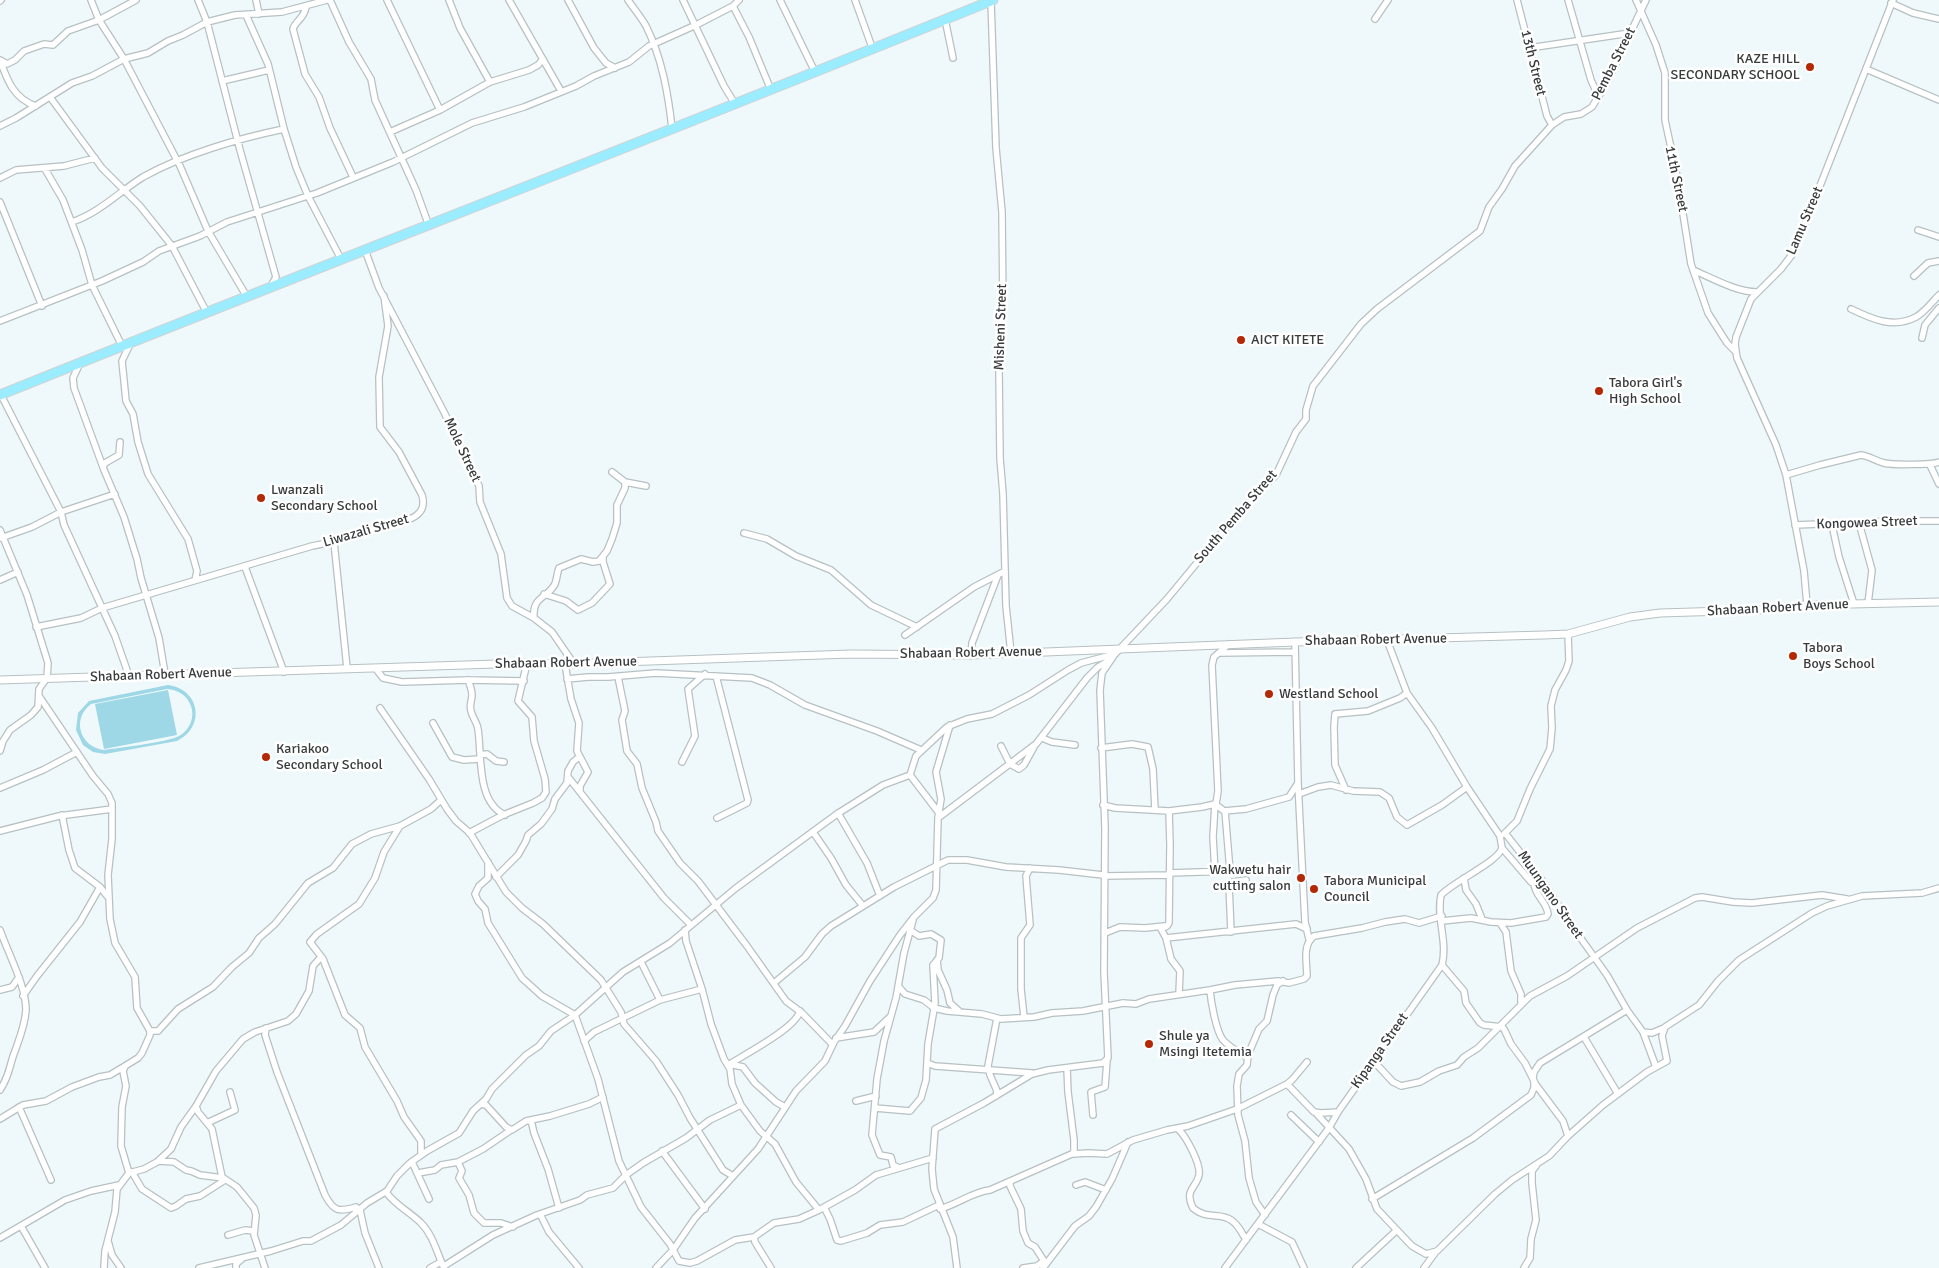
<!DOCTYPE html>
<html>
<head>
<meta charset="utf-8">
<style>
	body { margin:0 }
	canvas { display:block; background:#eff9fb }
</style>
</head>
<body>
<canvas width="1939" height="1268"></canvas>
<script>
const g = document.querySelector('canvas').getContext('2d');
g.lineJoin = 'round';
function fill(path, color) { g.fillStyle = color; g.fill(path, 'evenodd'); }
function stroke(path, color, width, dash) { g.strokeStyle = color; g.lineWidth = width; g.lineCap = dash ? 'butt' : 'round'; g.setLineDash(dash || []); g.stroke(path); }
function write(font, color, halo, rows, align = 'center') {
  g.font = font + ' Signika,sans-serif'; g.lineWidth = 5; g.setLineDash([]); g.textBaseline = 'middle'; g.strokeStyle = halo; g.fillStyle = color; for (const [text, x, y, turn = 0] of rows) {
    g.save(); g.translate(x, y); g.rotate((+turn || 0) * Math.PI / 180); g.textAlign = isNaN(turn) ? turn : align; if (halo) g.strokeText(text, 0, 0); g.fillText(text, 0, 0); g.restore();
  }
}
fill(new Path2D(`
	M168 685C200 689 206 727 177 741L105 754 93 752 83 745 76 730 78 713 89 701ZM167 689C178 690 187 695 191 706 195 717 190 730 179 736 169 742 118 748 104 750 80 747 71 719 91 704Z
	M168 690 177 735 104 749 95 704Z`), '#9ed7e5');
const minor = new Path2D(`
	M91 0 99 20 124 59 180 166 208 231 247 297
	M256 0 259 14
	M330 0 349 42 371 79 375 100 416 190 429 226
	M387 0 440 110
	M449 0 460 28 490 82
	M509 0 561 91
	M568 0 594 48 606 63 615 68
	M628 0C634 9 641 17 646 26 662 58 668 93 672 128
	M683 0 724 86 735 104
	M780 0 815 72
	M855 0 873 50
	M1517 0 1547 116 1552 125
	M1568 0 1591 80 1599 98
	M1636 0 1656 45 1665 73V120L1677 176 1691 264 1708 313 1727 343 1735 351
	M0 1 1 0
	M991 1 996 148 1002 212 1003 307 999 370 1000 458 1003 494 1006 606 1011 653
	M1891 3 1913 13 1939 19
	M733 6 749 37 771 90
	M306 7C304 19 295 21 293 29L305 74 319 97 330 128 353 177
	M246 15 268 64 284 129 296 167 308 196 341 259
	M945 19 953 58
	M1375 19 1388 0
	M1529 48 1630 33
	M0 60 7 64 15 60 24 51 44 44 53 45 68 31 99 20 136 0
	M0 60C7 80 14 99 36 106
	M1866 69 1939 100
	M222 81 269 70
	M50 97 102 168 140 206 172 246 207 313
	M0 126 16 118 72 83 92 76 124 59 148 53 168 41 183 35 207 22 198 0
	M390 132 440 110 490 82 529 70 538 65 543 59
	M45 169 63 200 82 250 92 285 122 346
	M0 178 16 170 64 166 95 158
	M0 202 42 306
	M72 222C99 213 119 192 143 177 182 155 240 138 284 129
	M1918 230 1939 237
	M365 250 379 288 444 412 479 486 480 502 501 554 507 598 512 606 534 618 552 632 574 664
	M1693 270C1712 278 1736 292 1757 292
	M1914 276 1928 263 1939 261
	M271 286 276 277 240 150 207 22 235 15 282 12 327 0
	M1851 309C1872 319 1893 329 1916 317 1925 312 1932 302 1939 295
	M0 321 102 281 143 262 159 251 200 236 227 222 317 193 393 162 472 123 524 107 576 86 594 76 629 62 649 46 696 25 733 6 739 0
	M1922 338 1925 325 1939 308
	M131 342 122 361 126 401 133 414 138 442 148 474 188 539 197 571 195 580
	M80 363 73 378 74 388 104 470 124 517 137 559 141 578 159 638 165 674
	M1 395 61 512 64 525 115 636 129 676
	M1930 465 1939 484
	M103 467 105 463 119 455 120 442
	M612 472 625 482 646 486
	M1786 475 1820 465 1861 455C1870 456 1875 461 1884 463 1892 465 1931 465 1939 462
	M1859 523 1872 570 1868 604
	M1795 525 1895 521H1939
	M1832 525 1839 557 1854 604
	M0 530 27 595 48 663 47 678 39 689 38 707 31 715 10 730 3 741 0 751
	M744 533 767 539 796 556 831 570 871 605 917 627
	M1 538 32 527 61 512 115 494
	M334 542 347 668
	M245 567 284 672
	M0 580 18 572
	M544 594 566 601 578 610 592 603 610 584 603 562V557
	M1807 605 1804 571 1786 475 1776 445 1737 358 1735 344 1736 337 1751 299 1781 269 1794 252 1893 0
	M534 618C532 596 547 599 555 584 557 579 557 573 559 568L581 559 593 562 599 561 607 551 612 539 617 523V505L625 488V482
	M36 627 81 618 102 608 312 546C338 542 361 530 387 524 397 522 412 521 419 513 424 508 424 502 422 495L399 452 380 427 379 377 388 326 384 296
	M905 635 974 587 1005 571
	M1295 642 1298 783 1305 922 1309 939
	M1219 653 1294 652
	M971 655 972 643 998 575
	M565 664 571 699 579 723 577 751 588 772 580 786V792
	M376 669 383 678 402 682 468 680 524 681
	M716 676 748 800 747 803 717 818
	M618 677 625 711 622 720 627 751 637 764 642 788 656 822 658 831 680 863 698 881 747 946 786 1001 802 1013 832 1044
	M567 679 588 677H608L656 673 752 678 770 685 805 705 877 731 921 750
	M468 680C470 685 472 690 472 695 472 700 469 705 471 711 472 717 477 722 478 729 482 755 476 802 505 815
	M39 696 93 776 108 794 112 803V839L108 875 110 919 115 943 135 977 137 1008 150 1031V1035L142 1053 138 1058 125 1066 123 1071 126 1086 122 1107 121 1146 129 1173 117 1189 115 1212 105 1251 104 1268
	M380 708 429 779 447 809 456 821 470 833 506 892 522 908 543 924 601 980 621 1012 624 1024 656 1061 678 1095 690 1118 723 1170 733 1176
	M433 723 452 757 464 760 480 759
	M1042 738 1052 742 1075 745
	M1001 746 1010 764 1019 769 1024 765 1034 747
	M1101 748 1132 744 1148 747 1153 769 1155 810
	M480 755 487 754 496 761 504 762
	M682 762 695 736 688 689 705 674
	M910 775 939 813
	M568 777 664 898 691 925
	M0 788 43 770 77 752
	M1346 790 1335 765 1334 727 1335 714 1368 711 1400 698 1407 693
	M1299 794 1318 787 1331 785 1353 791 1380 792 1389 798 1397 817 1407 825 1442 805 1467 787
	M1215 804 1213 837 1215 872
	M1216 804 1218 791 1212 665 1214 657 1229 644
	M1103 805 1115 808 1169 811 1202 807 1215 804 1224 811 1246 809 1289 797 1298 783
	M1169 811 1170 844 1169 923 1167 926 1161 929 1166 938 1171 959 1180 971 1179 994
	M838 813 867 863 880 896
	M62 815 69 850 75 868 100 887 108 897
	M938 818 1036 744 1087 678 1098 667 1108 661
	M400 826 384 852 375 878 359 904 317 934 310 942 323 959 345 1015 360 1028 365 1047 397 1101 404 1117 421 1141V1155
	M0 831 59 816 112 809
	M813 832 831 858 846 885 863 906
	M469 833 503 815 533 803 542 798 546 792 545 779 534 741 532 717 518 701 527 663
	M1505 833 1541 879 1577 933 1607 975 1627 1010 1643 1032 1656 1067
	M1504 834 1517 821 1530 789 1550 749 1552 728 1551 706 1555 690 1566 670 1569 661 1568 634
	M1502 848 1531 882 1545 886
	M488 862V878L479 886 475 894 478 901 485 909 488 923 522 978 542 996 575 1015 598 1079 619 1161 641 1207 670 1244 679 1261 690 1263 697 1261 735 1240 754 1237 774 1223 799 1219 819 1210 855 1190 876 1175 933 1158
	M1169 873 1230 871 1225 811
	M1104 876 1169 875
	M496 877 518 855 526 841 528 835 541 824 552 809 555 799 567 783 568 771 573 762 579 757
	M1464 878 1466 890 1476 904 1482 919
	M1442 921 1471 918 1491 922 1511 923 1546 917 1548 914C1547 902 1534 895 1534 883
	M1500 923 1506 932 1511 971 1521 994V1004
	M0 930C8 953 26 986 26 1010 25 1025 20 1037 15 1051 9 1066 10 1075 0 1090
	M685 930 686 941 702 989 711 1024 724 1059 730 1069 732 1084 741 1105 760 1131 775 1144 796 1182 819 1210
	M1231 932 1229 885 1233 882 1246 880
	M1105 933 1120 927 1145 928 1164 926
	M1166 938 1296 924 1307 929
	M937 960 938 970 947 990 950 1003 959 1011
	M641 962 660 1000
	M774 983 805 957 822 934 831 926 894 887 948 860H967L1006 867 1059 870 1103 875
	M899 987 905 994 924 1000 934 1008 947 1011 982 1014 1001 1019 1034 1017 1052 1013 1083 1011 1123 1003 1136 1004 1149 999 1210 990 1235 985 1278 981 1289 983 1304 979 1307 976C1307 963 1302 945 1314 936L1362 928 1385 922 1405 919 1419 923 1442 916
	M0 990 12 987 19 977
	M1210 990C1211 1002 1216 1031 1223 1040 1229 1047 1240 1053 1248 1058
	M23 996 37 976 80 922 100 887
	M1024 1017 1021 989V938L1030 925 1026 876 1030 868
	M266 1028 265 1035 277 1072 325 1195C334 1212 339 1212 356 1207L360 1210 365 1233 379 1268
	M150 1031H158L178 1009 213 987 232 967 249 953 259 938 275 924 308 883 333 868 352 844 371 834 400 826 431 809 441 800
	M1643 1032 1652 1033 1664 1028
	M1584 1037 1618 1094
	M836 1038 874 1032 890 1017
	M584 1041 594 1032 660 1000 702 989
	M1373 1062 1379 1067 1393 1082 1401 1086 1420 1082 1439 1071 1457 1065 1464 1057 1478 1048 1530 996 1567 976 1637 928 1695 898 1702 897 1733 902 1752 903 1822 895 1847 899
	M927 1063 935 1066 1032 1073
	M729 1064 743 1067 755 1083 776 1102 785 1107
	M728 1065C744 1055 796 1028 800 1011
	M1533 1078 1534 1072 1540 1063 1627 1010
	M1287 1084 1314 1112 1321 1113 1338 1112
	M996 1096 997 1091 990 1075 988 1066 997 1018
	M856 1101 876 1096
	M481 1104 486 1105 506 1127 512 1130 526 1121 550 1116 589 1104 603 1097
	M196 1106 198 1112 212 1129 222 1177 237 1187 254 1208 256 1215 254 1235 265 1268
	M19 1107 51 1180
	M875 1108 910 1111 921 1098 926 1080 928 1044 935 1003 933 965 939 958 941 940 931 934 919 936 910 930
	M1315 1112 1349 1149 1366 1179 1377 1209 1412 1246 1426 1254 1437 1251 1495 1194 1512 1180 1549 1156 1568 1136 1563 1121 1536 1085 1525 1063 1511 1044 1504 1029 1502 1027 1484 1025 1480 1023 1466 1003 1464 991 1442 965
	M1093 1115 1091 1092 1105 1087 1107 1061
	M1291 1115 1319 1142
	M0 1119 23 1105 46 1101 72 1087 99 1077 110 1075 125 1066
	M531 1120 534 1133 548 1169 559 1208
	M207 1123 235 1110 230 1092
	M1178 1129C1186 1136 1201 1164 1199 1175 1196 1189 1184 1189 1193 1208 1206 1220 1221 1212 1231 1220 1238 1224 1242 1233 1246 1240
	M1568 1136 1603 1105 1647 1072 1667 1061 1662 1036 1665 1027 1699 1005 1718 981 1739 960 1812 913 1827 906 1862 896 1922 893 1939 888
	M662 1151 705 1209
	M1073 1154 1088 1153 1107 1154 1133 1140 1167 1130 1188 1126 1237 1109 1287 1084 1292 1080 1307 1062
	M158 1161 174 1162 186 1170 191 1171 200 1175 223 1178
	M412 1162 429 1199
	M458 1162 462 1171 459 1178 469 1195 474 1213 484 1223H501L513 1227
	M899 1168 893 1165 891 1157 880 1155 872 1135 877 1079 884 1041 896 998 904 953 913 920
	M132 1172 142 1189 171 1208 176 1206 186 1199 200 1196 225 1180
	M129 1173 144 1169 157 1162 171 1149 181 1127 196 1106 216 1071 243 1039 255 1032 288 1021 296 1014 309 991 313 966 321 957
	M418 1173 435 1170 441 1165 458 1162 483 1149 511 1130
	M1010 1181V1186L1021 1209 1023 1231 1028 1243 1035 1247 1046 1264
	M1076 1185 1085 1182 1106 1190
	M386 1192C395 1205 410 1212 421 1223 433 1235 437 1253 444 1268
	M1372 1199 1473 1138 1531 1095 1534 1088V1083
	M824 1207 830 1219 837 1240 841 1241 867 1233 880 1225 903 1222 939 1205
	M940 1209C958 1204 972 1192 990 1190L1074 1153V1140L1068 1092 1067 1068
	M540 1214 549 1232 579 1268
	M1265 1215 1256 1202 1249 1178 1245 1141 1238 1115 1237 1086 1239 1074 1247 1065 1248 1055 1259 1029 1267 1021 1273 995 1277 985 1283 981
	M1258 1224 1292 1242 1304 1268
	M21 1226 45 1268
	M228 1235 245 1230 254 1231
	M754 1237 755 1242 771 1268
	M0 1238 65 1200 91 1191 119 1185
	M108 1241 112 1255 121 1268
	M444 1266 493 1235 537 1215 580 1200 587 1195 613 1188 626 1175 643 1163 686 1138 710 1120 741 1105
	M199 1268 271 1251 303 1241H311L341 1225 367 1203 387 1191 397 1176 410 1163 427 1151 459 1133 473 1111 486 1099 492 1089 526 1055 539 1046 551 1031 575 1015 623 972 670 943 736 888 837 814 883 785 910 775 916 756 947 727 967 719 992 714 1029 695 1068 670 1081 663 1115 654
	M236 1268V1264L243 1258
	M430 1268 441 1262
	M656 1268 673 1250 695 1218 758 1149 796 1091 825 1061 834 1042 845 1026 870 981 900 935 914 917 933 898 936 890 938 818 941 799 936 772 950 725
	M957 1268 953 1237 934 1189 932 1169 935 1129 984 1103 1032 1074 1048 1070 1103 1063 1108 1058 1104 972 1105 828 1100 690 1102 673 1115 654 1167 599 1239 512 1276 475 1296 432 1306 419V410L1313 386 1361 324 1377 309 1480 231 1489 207 1502 189 1515 166 1552 125 1564 117 1581 114 1592 107 1607 82 1646 0
	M1023 1268 1037 1266 1044 1261
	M1043 1268 1075 1226 1089 1216 1096 1207 1112 1179 1128 1142
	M1225 1268 1329 1128 1338 1112 1442 965C1448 942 1436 918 1441 895 1454 881 1498 862 1502 848L1500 836 1467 787 1432 728 1407 693 1387 640
	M1356 1268 1397 1230
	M1424 1268 1435 1253
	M1524 1268 1530 1258 1531 1239 1536 1220 1532 1183V1171L1536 1166`);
const tertiary = new Path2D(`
	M0 680 527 663 565 664 850 654 971 655 1295 642 1544 635 1568 634 1630 617 1660 613 1759 610 1807 605 1939 602`);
const trunk = new Path2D(`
	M0 395C330 262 663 135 993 0`);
stroke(minor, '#b7c0c2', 8);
stroke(tertiary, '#b7c0c2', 9);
stroke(trunk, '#d3d4d4', 11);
stroke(minor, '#fff', 5.5);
stroke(tertiary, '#fff', 7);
stroke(trunk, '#9aecfe', 9);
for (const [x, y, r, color] of [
	[1810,67,5,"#b42806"],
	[1241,340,5,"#b42806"],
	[1599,391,5,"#b42806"],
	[261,498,5,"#b42806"],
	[1793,656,5,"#b42806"],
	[1269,694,5,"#b42806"],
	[266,757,5,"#b42806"],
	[1301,878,5,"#b42806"],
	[1314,889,5,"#b42806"],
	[1149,1044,5,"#b42806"]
]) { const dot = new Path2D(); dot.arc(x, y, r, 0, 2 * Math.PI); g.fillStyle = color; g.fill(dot); stroke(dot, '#fff', 2); }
write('14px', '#393c3d', '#fff', [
	["KAZE HILL",1800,59,"right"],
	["SECONDARY SCHOOL",1800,75,"right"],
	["AICT KITETE",1251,340],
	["Tabora Girl's",1609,383],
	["High School",1609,399],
	["Lwanzali",271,490],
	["Secondary School",271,506],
	["Tabora",1803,648],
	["Boys School",1803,664],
	["Westland School",1279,694],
	["Kariakoo",276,749],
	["Secondary School",276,765],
	["Wakwetu hair",1291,870,"right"],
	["cutting salon",1291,886,"right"],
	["Tabora Municipal",1324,881],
	["Council",1324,897],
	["Shule ya",1159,1036],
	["Msingi Itetemia",1159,1052]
], 'left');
write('14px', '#393c3d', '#fff', [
	["13th Street",1533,63,76],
	["Pemba Street",1614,64,-63],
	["11th Street",1676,179,78],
	["Lamu Street",1805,221,-67],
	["Misheni Street",1001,327,-88],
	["Mole Street",462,450,65],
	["South Pemba Street",1236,517,-49],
	["Kongowea Street",1867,523,-2],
	["Liwazali Street",366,531,-16],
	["Shabaan Robert Avenue",1778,608,-3],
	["Shabaan Robert Avenue",1376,640,-1],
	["Shabaan Robert Avenue",971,653,-1],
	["Shabaan Robert Avenue",566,663,-1],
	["Shabaan Robert Avenue",161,675,-2],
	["Muungano Street",1550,895,55],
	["Kipanga Street",1380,1051,-55]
]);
</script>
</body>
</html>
